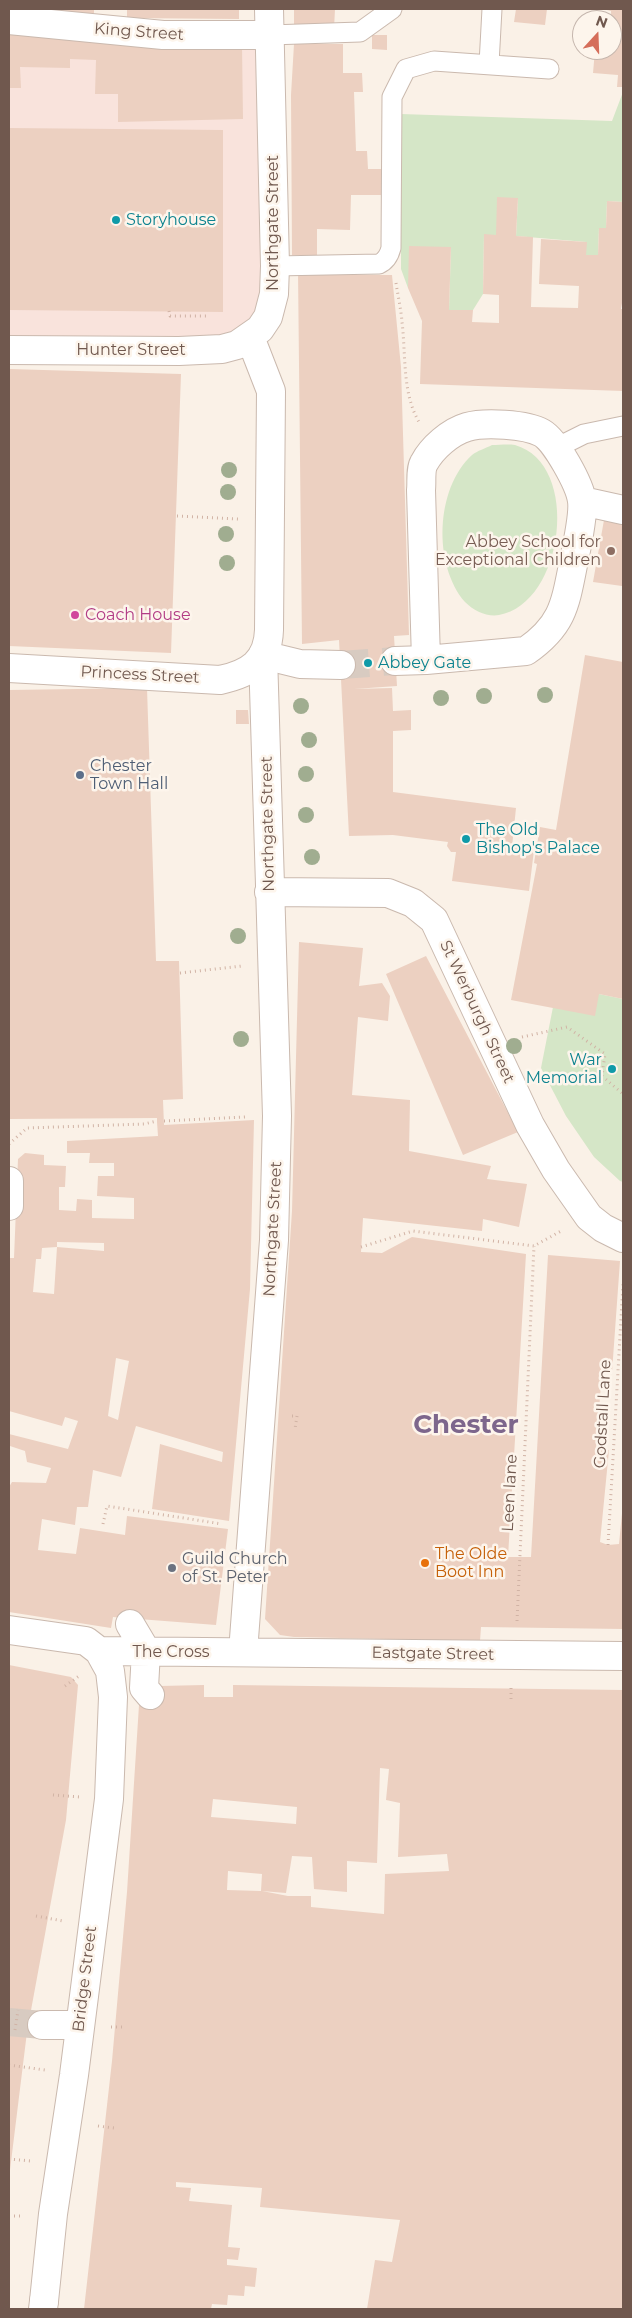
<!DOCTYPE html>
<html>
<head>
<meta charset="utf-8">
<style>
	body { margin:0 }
	#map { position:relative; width:632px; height:2318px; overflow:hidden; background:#faf1e7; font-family:Montserrat,sans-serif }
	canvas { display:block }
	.frame { position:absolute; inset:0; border:10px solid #70584e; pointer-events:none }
	.north { position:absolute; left:572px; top:10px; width:50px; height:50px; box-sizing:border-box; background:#fdf5ec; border:1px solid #c5b6ad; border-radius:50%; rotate:20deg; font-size:14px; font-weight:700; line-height:20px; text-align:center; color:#70584e }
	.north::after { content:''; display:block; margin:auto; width:18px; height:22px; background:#d56e5a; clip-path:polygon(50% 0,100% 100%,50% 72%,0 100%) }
</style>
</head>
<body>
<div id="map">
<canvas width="632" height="2318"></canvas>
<div class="frame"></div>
<div class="north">N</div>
</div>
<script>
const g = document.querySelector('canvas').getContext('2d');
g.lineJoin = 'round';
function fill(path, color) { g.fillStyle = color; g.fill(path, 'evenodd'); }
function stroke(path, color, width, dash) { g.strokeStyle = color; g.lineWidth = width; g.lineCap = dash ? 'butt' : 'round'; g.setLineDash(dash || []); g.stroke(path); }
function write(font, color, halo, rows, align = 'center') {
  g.font = font + ' Montserrat,sans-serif'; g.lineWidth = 5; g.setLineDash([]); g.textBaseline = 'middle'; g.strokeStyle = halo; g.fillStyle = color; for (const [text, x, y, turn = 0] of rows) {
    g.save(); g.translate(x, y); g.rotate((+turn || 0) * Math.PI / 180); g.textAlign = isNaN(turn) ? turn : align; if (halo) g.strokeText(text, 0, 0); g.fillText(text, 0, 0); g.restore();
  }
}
fill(new Path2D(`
	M9 20 270 35 275 266 250 337 9 350Z`), '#f9e3dc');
fill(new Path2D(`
	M623 92V202L607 201 606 228H599L598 255H586V242L516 236 518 198 496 235H484L483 294 473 310H449L451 247 408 288 401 269V114L612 121Z
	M492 445C499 445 508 444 515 445 582 464 564 604 499 615 487 617 474 611 465 602 433 565 435 489 472 455 477 451 486 448 492 445Z
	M599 994 623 999V1182L620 1181 594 1157 566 1116 541 1068 553 1007Z`), '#d5e6c7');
fill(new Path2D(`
	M43 9H94V16L43 10Z
	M127 9H239V19L127 18Z
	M294 9H335L334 29H294Z
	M516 9H547L545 25 514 22Z
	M603 9H623V87H617L618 75 593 73 595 50H612L611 11Z
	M9 33 242 45 243 119 118 122V94H95L96 60 70 59V68L20 67 21 88H9Z
	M372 35H387V50L372 49Z
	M294 44H343V73H362L363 92H354L356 151H367L368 169H384L385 195H351L350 230 317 229V255H292L291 95Z
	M9 128 223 130V312L9 310Z
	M497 197 518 198 516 236 533 237 531 307 578 308 579 286 539 284 541 239 587 242 586 255H598L599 228H606L607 201 623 202V297L621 309H623V391L420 384 422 321 408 288 409 246 451 247 449 310H473L472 322 499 323V295L483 294 484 234 496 235Z
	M357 269V275H392L401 367 409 635 394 636 397 686 354 689 392 688 393 711 411 710V730L393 731V792L516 808 512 847 534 850 529 891 452 881 456 852H451L447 846 448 842 393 835 349 836 339 640 302 644 298 271Z
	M9 369 181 374 171 653 9 646Z
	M604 520 623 523 622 586 593 582Z
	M585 655 623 662V999L599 994 595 1016 511 1000 537 864 534 863 540 827 556 830Z
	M147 688 156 961H179L183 1099 163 1100 164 1125 254 1120 250 1289 229 1521 152 1509 160 1444 222 1462 223 1452 136 1426 121 1477 93 1470 88 1507H77L75 1525 42 1519 38 1550 76 1554 80 1528 125 1535 127 1516 228 1529 216 1625 113 1617 111 1628 9 1612V1487L12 1482 46 1483 51 1468 27 1462 25 1451 10 1446 9 1434 68 1449 78 1421 65 1417 62 1426 9 1411V1258H14L18 1159 25 1153 44 1155V1165L66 1166 65 1187H59V1210L76 1211 77 1199 92 1200V1218L134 1219V1198L97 1196 98 1176H114V1163H89L90 1153H67V1141L158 1136 157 1122V1118L9 1119V690ZM57 1242 104 1243V1251L57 1247 54 1294 33 1292 36 1259H41L42 1248 57 1247ZM116 1358 129 1361 118 1420 108 1416Z
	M236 710H248L249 724H236Z
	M299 942 363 948 359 986 382 983 390 996 388 1021 358 1017 352 1095 410 1100 409 1151 491 1166 487 1179 527 1184 519 1227 483 1219 482 1231 363 1218 361 1252 382 1253 412 1237 526 1254 508 1557H531L548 1255 620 1261 612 1372 602 1371 596 1449 609 1450 600 1542 608 1545 619 1544 623 1503V1629L481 1627 480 1641 294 1637 280 1635 265 1619 292 1211Z
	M426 956 518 1132 463 1155 386 974Z
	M9 1665 71 1677 78 1685 66 1820 27 2032 10 2170Z
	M204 1685V1697H233V1685L623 1690V2309H367L375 2260 392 2262 400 2220 260 2207 262 2188 176 2182V2187L191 2188 189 2201 232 2205 228 2247 240 2248 238 2260 227 2259V2265L257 2268 255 2287 245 2286 244 2296 228 2295 227 2305 212 2304 211 2309H84L112 2061 127 1892 139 1705 160 1686ZM380 1768 389 1769 386 1800 400 1803 398 1857 447 1854 449 1871 385 1874 384 1914 311 1907V1896H288L262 1891 286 1893 292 1856 312 1857 314 1889 347 1892V1861L377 1863ZM213 1799 297 1807 296 1824 211 1817ZM228 1871 262 1874 261 1891 227 1890Z`), '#ecd0c1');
stroke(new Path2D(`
	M9 2022 42 2025`), '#d8cbc1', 28, [28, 14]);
stroke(new Path2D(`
	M341 665 395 661`), '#d8cbc1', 28, [28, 14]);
const service = new Path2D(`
	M270 35 360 32 392 9
	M489 64 492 9
	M275 266 379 264C386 261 389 256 391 248L392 97 406 69 434 61 549 69
	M556 448 584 434 623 426`);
const pedestrian = new Path2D(`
	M269 892 388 893 413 903 434 920 530 1125 556 1170 589 1217 603 1228 623 1238
	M130 1624 146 1651 144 1688 150 1695
	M9 1630 86 1641 99 1651 110 1671 113 1697 109 1799 74 2075 53 2214 44 2301
	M99 1651 623 1656
	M243 1652 274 1240 277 1116 263 655
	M42 2025H80`);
const minor = new Path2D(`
	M9 20 163 35H270
	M9 350 179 351 222 349 237 345 260 329 268 317 274 294 275 266 269 9
	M582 501 623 510
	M263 655 300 664 341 665
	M395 661 426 660 421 490C422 482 420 470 424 463 432 448 450 432 467 427 484 422 526 424 542 433 556 441 580 485 582 501 584 515 576 550 573 565 565 606 562 626 526 651L426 660
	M9 668 220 680C249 674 268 662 269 630L271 391 250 337
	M9 1181V1206`);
const tertiary = new Path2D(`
	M43 2309 44 2301`);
stroke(service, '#cab9ae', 21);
stroke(pedestrian, '#cab9ae', 30);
stroke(minor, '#cab9ae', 30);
stroke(tertiary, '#cab9ae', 30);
stroke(new Path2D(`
	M396 283C398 296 401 309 402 322 406 355 402 393 419 422
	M169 311 170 316H208
	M177 516 239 519
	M180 973 242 966
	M522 1037 567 1027 605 1054 602 1076 623 1094
	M164 1121 246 1117
	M9 1144 27 1128 144 1124 157 1121
	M361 1247 413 1231 534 1246 561 1231
	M292 1416H297L295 1429
	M103 1524 107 1506 222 1524
	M608 1545 623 1284
	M517 1621 534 1246
	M65 1686 79 1676
	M511 1699V1684
	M53 1795 80 1797
	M36 1916 63 1921
	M111 2027H126
	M9 2065 45 2070
	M98 2126 114 2128
	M9 2159 31 2161
	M9 2216H23`), '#d1b3a5', 3, [1, 4]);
stroke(service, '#fff', 19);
stroke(pedestrian, '#fff', 28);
stroke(minor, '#fff', 28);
stroke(tertiary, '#fff', 28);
stroke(new Path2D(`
	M15 2030 18 2010`), '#d1b3a5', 3, [1, 4]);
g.fillStyle = '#a0ad90';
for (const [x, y] of [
	[229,470],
	[228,492],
	[226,534],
	[227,563],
	[545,695],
	[484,696],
	[441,698],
	[301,706],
	[309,740],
	[306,774],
	[306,815],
	[312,857],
	[238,936],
	[241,1039],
	[514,1046]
]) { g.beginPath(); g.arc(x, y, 8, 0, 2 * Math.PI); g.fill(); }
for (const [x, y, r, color] of [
	[116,220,5,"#0f9aa8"],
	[611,551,5,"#8d6e63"],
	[75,615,5,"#d1479c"],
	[368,663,5,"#0f9aa8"],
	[80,775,5,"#5c6f8a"],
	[466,839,5,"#0f9aa8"],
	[612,1069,5,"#0f9aa8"],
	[425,1563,5,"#e8710a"],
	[172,1568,5,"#6b7280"]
]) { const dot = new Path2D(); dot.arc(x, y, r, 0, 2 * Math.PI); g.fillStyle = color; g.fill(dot); stroke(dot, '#fdf5ec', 2); }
write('16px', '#70584e', '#fdf5ec', [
	["King Street",139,32,4],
	["Northgate Street",273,223,-90],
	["Hunter Street",131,350],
	["Princess Street",140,675,3],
	["Northgate Street",268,824,-91],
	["St Werburgh Street",477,1012,65],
	["Northgate Street",273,1229,-87],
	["Godstall Lane",603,1414,-87],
	["Leen lane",510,1493,-87],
	["The Cross",171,1652],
	["Eastgate Street",433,1654,1],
	["Bridge Street",85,1979,-83]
]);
write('16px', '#0d838f', '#fdf5ec', [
	["Storyhouse",126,220],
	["Abbey Gate",378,663],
	["The Old",476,830],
	["Bishop's Palace",476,848],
	["War",602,1060,"right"],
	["Memorial",602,1078,"right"]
], 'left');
write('16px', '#785e54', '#fdf5ec', [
	["Abbey School for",601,542],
	["Exceptional Children",601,560]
], 'right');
write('16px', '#b23c85', '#fdf5ec', [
	["Coach House",85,615]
], 'left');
write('16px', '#4e5e75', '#fdf5ec', [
	["Chester",90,766],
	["Town Hall",90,784]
], 'left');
write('16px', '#c56008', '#fdf5ec', [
	["The Olde",435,1554],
	["Boot Inn",435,1572]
], 'left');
write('16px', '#5b616d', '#fdf5ec', [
	["Guild Church",182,1559],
	["of St. Peter",182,1577]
], 'left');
write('bold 26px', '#7d668c', '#fdf5ec', [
	["Chester",466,1425]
]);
</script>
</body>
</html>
